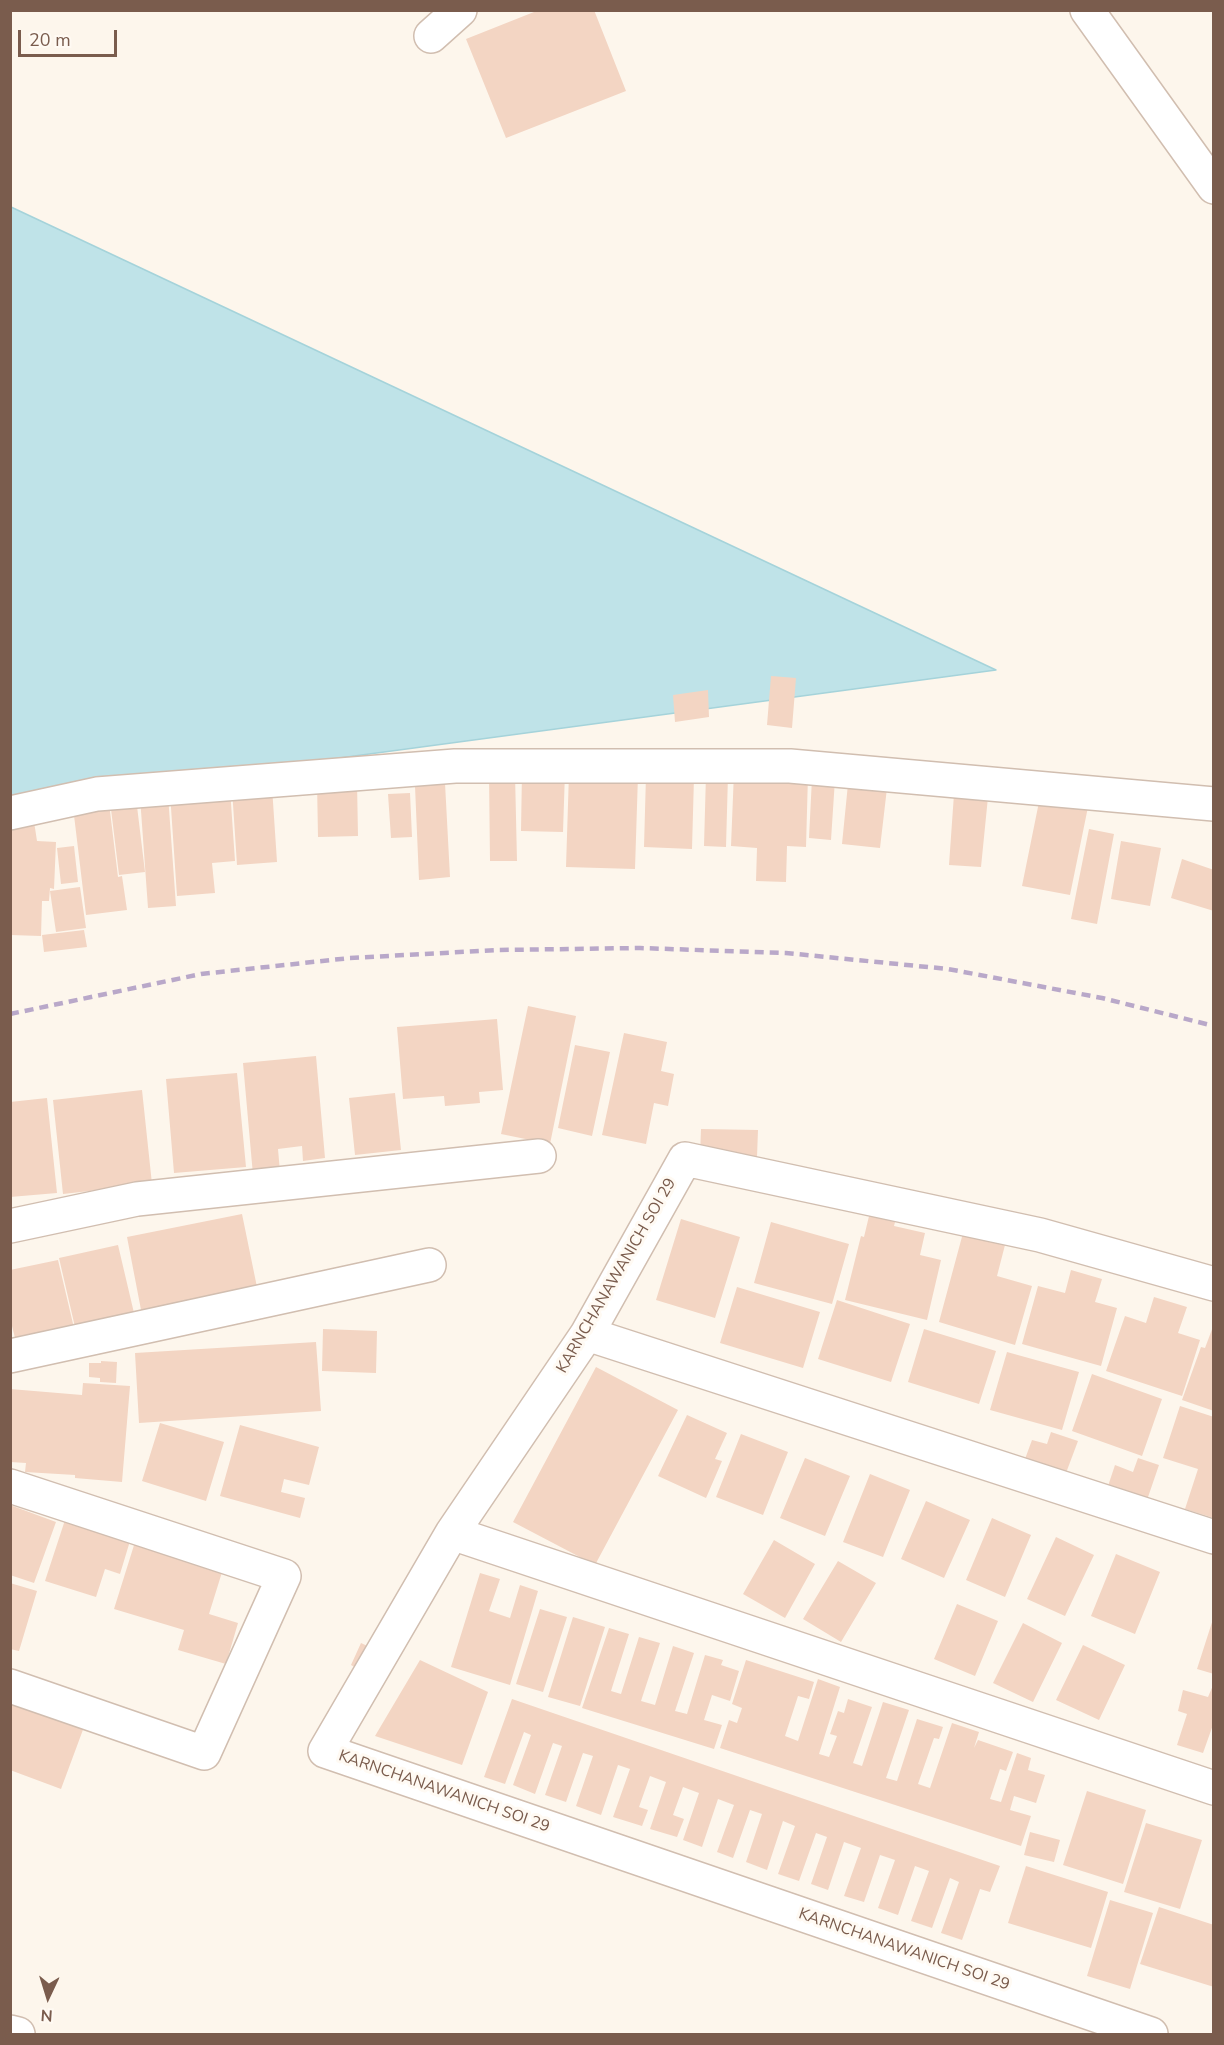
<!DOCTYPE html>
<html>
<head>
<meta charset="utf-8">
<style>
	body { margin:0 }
	#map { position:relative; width:1224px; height:2045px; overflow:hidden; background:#fdf6ec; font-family:"Nunito Sans",sans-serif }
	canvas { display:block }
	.frame { position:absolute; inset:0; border:12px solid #7a5c4d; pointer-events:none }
	.north { position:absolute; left:18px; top:1967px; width:60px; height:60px; -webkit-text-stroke:4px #fffaf3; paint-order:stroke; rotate:184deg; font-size:16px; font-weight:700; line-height:24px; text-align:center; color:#7a5c4d }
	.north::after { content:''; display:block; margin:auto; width:21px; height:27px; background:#7a5c4d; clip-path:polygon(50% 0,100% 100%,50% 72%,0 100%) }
	.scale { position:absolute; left:18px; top:30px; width:99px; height:27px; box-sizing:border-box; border:3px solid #7a5c4d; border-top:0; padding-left:8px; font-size:18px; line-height:21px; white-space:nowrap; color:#7a5c4d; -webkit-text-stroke:4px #fffaf3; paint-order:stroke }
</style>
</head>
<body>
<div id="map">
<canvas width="1224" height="2045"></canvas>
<div class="frame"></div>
<div class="north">N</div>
<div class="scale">20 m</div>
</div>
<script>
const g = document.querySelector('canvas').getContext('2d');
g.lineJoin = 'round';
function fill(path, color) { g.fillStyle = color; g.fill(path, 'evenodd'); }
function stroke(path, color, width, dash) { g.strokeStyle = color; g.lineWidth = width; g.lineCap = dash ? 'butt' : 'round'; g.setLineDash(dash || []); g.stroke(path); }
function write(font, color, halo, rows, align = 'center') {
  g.font = font + ' "Nunito Sans",sans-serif'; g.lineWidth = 6; g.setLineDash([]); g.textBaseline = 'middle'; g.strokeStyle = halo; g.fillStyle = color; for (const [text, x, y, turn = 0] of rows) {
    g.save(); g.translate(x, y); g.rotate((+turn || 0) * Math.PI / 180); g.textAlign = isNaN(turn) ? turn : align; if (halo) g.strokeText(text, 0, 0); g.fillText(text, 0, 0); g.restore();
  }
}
const water = new Path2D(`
	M11 207 996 670 11 802Z`);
fill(water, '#bfe3e8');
stroke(water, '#a5d3da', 1.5);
fill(new Path2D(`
	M539 10H594L626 91 506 138 466 39Z
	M771 676 796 678 792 728 767 725Z
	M708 690 709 717 675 722 673 695Z
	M522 772H565L563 832 521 831Z
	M734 772 808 775 806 847 787 846 786 882 756 881 757 848 731 846Z
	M569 773 638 775 635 869 566 867Z
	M489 774H515L517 861H490Z
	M706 774 728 775 726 847 704 846Z
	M646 775 694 777 692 849 644 847Z
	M812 778 835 779 831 840 809 838Z
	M317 782H357L358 836 318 837Z
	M445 783 450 877 419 880 415 786Z
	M848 784 887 788 880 848 842 844Z
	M272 787 277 862 237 865 232 789Z
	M230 789 235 861 212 863 215 893 177 896 170 793Z
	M410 793 412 837 391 838 388 794Z
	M954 794 988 797 981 867 949 865Z
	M168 795 176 906 148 908 140 797Z
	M1040 797 1088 807 1070 895 1022 886Z
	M136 798 145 872 119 875 110 801Z
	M109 803 118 877 122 876 127 910 86 915 73 807Z
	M33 815 37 841 56 842 54 889 50 888 49 901H42L41 936 10 935V820Z
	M1089 829 1114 834 1097 924 1071 919Z
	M1121 841 1161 848 1150 906 1111 899Z
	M74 846 78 882 61 884 57 848Z
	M1182 859 1214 870V911L1171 898Z
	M80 887 86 928 56 932 50 891Z
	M84 930 87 947 44 952 42 935Z
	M528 1006 576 1016 550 1144 501 1134Z
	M497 1019 503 1090 479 1092 480 1103 445 1106 444 1096 403 1099 397 1027Z
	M624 1033 667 1042 661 1071 674 1074 668 1106 654 1103 646 1144 602 1135Z
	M575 1045 610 1052 592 1136 558 1128Z
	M316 1056 325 1158 303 1161 302 1146 278 1149 280 1172 253 1175 243 1063Z
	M237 1073 246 1167 174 1173 166 1079Z
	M142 1090 152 1184 63 1194 53 1100Z
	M395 1093 401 1150 355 1155 349 1098Z
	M47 1098 57 1193 10 1197V1102Z
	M701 1129 758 1130 757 1157 700 1156Z
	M870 1212 896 1218 894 1226 925 1233 920 1255 941 1260 927 1320 845 1300 861 1236 864 1237Z
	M242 1214 258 1292 142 1315 127 1237Z
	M681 1219 740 1237 715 1318 656 1300Z
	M771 1222 849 1244 832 1304 754 1283Z
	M963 1233 1005 1245 997 1276 1032 1286 1015 1345 939 1322Z
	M118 1245 134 1313 75 1327 59 1258Z
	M58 1260 74 1328 16 1342 10 1318V1270Z
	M1071 1270 1102 1279 1095 1302 1117 1308 1101 1366 1022 1344 1038 1286 1065 1293Z
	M737 1287 820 1312 803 1368 720 1343Z
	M1154 1297 1187 1307 1178 1333 1200 1340 1182 1396 1106 1371 1125 1316 1146 1323Z
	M837 1300 910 1324 891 1382 818 1359Z
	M1214 1324V1411L1182 1400 1201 1347 1205 1348Z
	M323 1329 377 1331 376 1373 322 1371Z
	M924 1329 996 1351 979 1404 908 1382Z
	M316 1342 321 1411 139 1423 135 1353Z
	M1007 1352 1079 1372 1062 1430 990 1410Z
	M101 1361 117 1362 116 1383 100 1382V1378L89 1377V1363H101Z
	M596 1367 678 1410 595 1565 513 1522Z
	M1092 1374 1162 1399 1142 1456 1072 1431Z
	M83 1383 130 1386 122 1482 75 1478V1475L25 1472 26 1463 10 1462V1389L82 1395Z
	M1180 1406 1214 1417V1518L1185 1509 1198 1469 1163 1458Z
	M687 1415 727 1433 715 1459 722 1461 706 1498 658 1476Z
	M160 1423 224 1442 206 1501 142 1481Z
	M240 1425 319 1447 309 1485 284 1479 281 1492 305 1498 300 1518 220 1496Z
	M1051 1432 1078 1441 1066 1473 1025 1459 1032 1440 1047 1444Z
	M741 1434 788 1452 763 1515 716 1497Z
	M805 1458 850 1476 825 1536 780 1518Z
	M1138 1458 1159 1465 1147 1500 1108 1486 1115 1465 1133 1472Z
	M870 1474 910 1490 883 1557 843 1542Z
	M926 1501 970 1520 944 1578 901 1559Z
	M10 1505 56 1522 34 1583 10 1575Z
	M992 1518 1031 1535 1005 1597 966 1580Z
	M65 1520 130 1541 120 1574 105 1569 96 1597 45 1581Z
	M1056 1537 1094 1555 1065 1616 1027 1599Z
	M774 1540 815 1564 785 1618 743 1594Z
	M135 1542 223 1569 209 1614 238 1623 226 1664 178 1650 184 1630 114 1609Z
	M1116 1554 1160 1572 1135 1634 1091 1616Z
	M838 1561 876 1583 841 1642 803 1619Z
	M480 1573 500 1579 489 1611 510 1618 520 1585 538 1591 510 1685 451 1667Z
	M10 1583 37 1591 19 1651 10 1649Z
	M957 1604 998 1621 975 1676 934 1659Z
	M540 1609 567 1617 543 1692 516 1684Z
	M1214 1616V1674L1197 1669Z
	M573 1617 605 1627 580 1706 548 1697Z
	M1023 1623 1062 1643 1033 1702 993 1683Z
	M609 1628 629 1634 611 1691 621 1694 639 1637 660 1643 641 1701 655 1705 673 1646 694 1653 675 1711 687 1714 705 1655 723 1660 721 1665 739 1671 730 1701 712 1695 704 1720 722 1725 714 1749 582 1708Z
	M361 1643 376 1650 365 1673 351 1665Z
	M1083 1645 1125 1665 1099 1720 1056 1700Z
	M420 1660 488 1692 462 1765 375 1736Z
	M746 1660 814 1682 809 1699 798 1696 785 1736 798 1741 818 1679 840 1687 819 1754 829 1757 837 1736 830 1734 838 1711 844 1713 848 1699 872 1707 853 1763 862 1766 883 1702 909 1710 886 1778 897 1781 917 1719 943 1727 939 1739 934 1738 918 1784 930 1788 952 1723 979 1732 974 1748 978 1740 1013 1752 1006 1771 1000 1769 990 1799 1001 1802 1017 1753 1031 1758 1028 1770 1045 1775 1036 1803 1014 1796 1010 1810 1031 1816 1021 1846 720 1748 729 1720 737 1723 742 1708 732 1704Z
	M1214 1683V1722L1203 1753 1177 1745 1187 1714 1178 1711 1183 1690 1208 1697Z
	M512 1699 1000 1866 990 1892 980 1889 962 1940 941 1933 959 1882 950 1878 932 1928 911 1921 929 1871 915 1866 898 1915 878 1908 895 1860 880 1855 864 1902 844 1896 861 1848 844 1842 828 1890 811 1884 827 1837 816 1833 799 1881 778 1874 795 1826 783 1821 767 1870 746 1862 762 1814 750 1810 733 1858 717 1852 734 1805 718 1799 702 1847 683 1840 699 1793 683 1787 673 1815 684 1819 677 1837 650 1829 666 1782 650 1776 639 1807 648 1810 642 1826 613 1817 630 1769 618 1765 601 1815 576 1806 593 1756 583 1753 566 1802 545 1795 562 1746 553 1743 535 1794 513 1785 531 1735 524 1732 505 1784 484 1777Z
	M13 1701 84 1727 61 1789 10 1770V1708Z
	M1087 1791 1146 1810 1123 1884 1063 1865Z
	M1146 1823 1202 1840 1180 1909 1124 1892Z
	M1030 1832 1060 1840 1054 1862 1024 1855Z
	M1026 1866 1108 1892 1091 1948 1008 1923Z
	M1110 1900 1153 1913 1130 1989 1087 1976Z
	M1159 1907 1214 1925V1987L1140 1964Z`), '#f3d5c3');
const minor = new Path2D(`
	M1087 10 1214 187
	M431 36 460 10
	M10 813 97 794 455 766H790L1214 804
	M10 1226 137 1199 539 1156
	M587 1334 1214 1537
	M10 1356 429 1265
	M10 1486 284 1576 204 1753 10 1686
	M452 1533 1214 1788
	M10 2032 18 2034
	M1151 2034 325 1751 452 1533 587 1334 685 1159 1040 1235 1214 1284`);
stroke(minor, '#d1beb0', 36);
stroke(minor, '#fff', 33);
stroke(new Path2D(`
	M10 1014 201 974 350 958 498 950 640 948 786 953 948 969 1102 998 1214 1026`), '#b9a8c9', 4.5, [9, 6]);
write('16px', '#7a5c4d', '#fffaf3', [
	["KARNCHANAWANICH SOI 29",617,1276,-60],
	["KARNCHANAWANICH SOI 29",444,1792,19],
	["KARNCHANAWANICH SOI 29",904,1950,19]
]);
</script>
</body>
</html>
